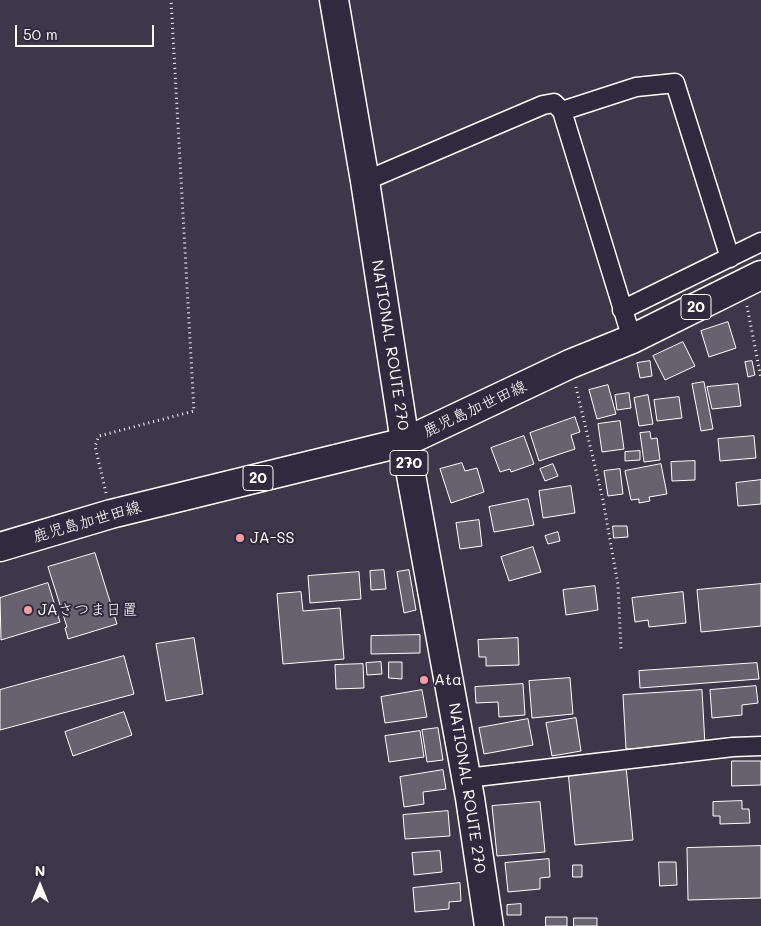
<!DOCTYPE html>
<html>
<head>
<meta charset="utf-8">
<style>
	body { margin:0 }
	#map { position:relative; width:761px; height:926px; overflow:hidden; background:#3c3749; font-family:Mali,sans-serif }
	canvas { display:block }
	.north { position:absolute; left:15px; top:861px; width:50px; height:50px; -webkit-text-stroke:4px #2f2a3d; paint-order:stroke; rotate:0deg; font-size:14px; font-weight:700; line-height:20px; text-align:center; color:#fff }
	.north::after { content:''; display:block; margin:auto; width:18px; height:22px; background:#fff; clip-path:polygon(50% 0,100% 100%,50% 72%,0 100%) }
	.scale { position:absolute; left:15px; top:25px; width:139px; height:22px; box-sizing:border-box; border:2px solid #fff; border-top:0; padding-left:6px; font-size:15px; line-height:18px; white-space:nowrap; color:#fff; -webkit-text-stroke:4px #2f2a3d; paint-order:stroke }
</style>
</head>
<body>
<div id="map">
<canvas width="761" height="926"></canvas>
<div class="north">N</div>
<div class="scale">50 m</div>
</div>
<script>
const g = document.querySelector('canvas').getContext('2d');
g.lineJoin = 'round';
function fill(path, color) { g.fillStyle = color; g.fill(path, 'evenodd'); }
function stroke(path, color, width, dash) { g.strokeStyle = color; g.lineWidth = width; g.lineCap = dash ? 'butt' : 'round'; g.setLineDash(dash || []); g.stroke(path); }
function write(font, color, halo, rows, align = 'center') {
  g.font = font + ' Mali,"Klee One",sans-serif'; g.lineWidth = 4; g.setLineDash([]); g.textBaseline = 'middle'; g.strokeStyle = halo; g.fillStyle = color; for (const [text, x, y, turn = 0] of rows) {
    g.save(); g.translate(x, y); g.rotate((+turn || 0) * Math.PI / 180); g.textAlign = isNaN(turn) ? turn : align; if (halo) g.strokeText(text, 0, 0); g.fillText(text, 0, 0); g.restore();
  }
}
const building = new Path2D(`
	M728 322 736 348 709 357 701 331Z
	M683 342 695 366 665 380 653 356Z
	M650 361 652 376 640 378 637 363Z
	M752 361 755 375 748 377 745 362Z
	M704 382 713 429 701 431 692 384Z
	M738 384 741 406 712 409 707 387Z
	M608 385 616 414 597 419 589 390Z
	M629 393 631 408 617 410 615 395Z
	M648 395 653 424 639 426 634 398Z
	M679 397 682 418 657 421 654 400Z
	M575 417 580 432 571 435 575 449 539 461 530 433Z
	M620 421 624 449 602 452 598 424Z
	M650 432 651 439 657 438 660 460 644 462 640 433Z
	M524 436 534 464 511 472 510 469 500 472 491 448Z
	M754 436 756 458 720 461 718 439Z
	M640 451V460L625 461V452Z
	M695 461V480L672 481 671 462Z
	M462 463 465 471 477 468 484 492 451 503 440 469Z
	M553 464 558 476 545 481 540 469Z
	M661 464 667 494 649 497 650 501 639 503V499L631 500 625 471Z
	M620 469 623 494 608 496 604 471Z
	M761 480V504L738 506 736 483Z
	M571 486 575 513 543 518 539 491Z
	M528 499 534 525 494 532 489 507Z
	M479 520 482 546 460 549 456 523Z
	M613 526H627L628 537 614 538Z
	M558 532 560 541 548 544 545 536Z
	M533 547 541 572 509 581 501 557Z
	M95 553 117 624 68 639 65 628 67 627 48 567Z
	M384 570 386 589 371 590 370 571Z
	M409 570 416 610 404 613 397 572Z
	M359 572 361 599 310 603 308 576Z
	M48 583 60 622 1 640 0 598Z
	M761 584V626L701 632 697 590Z
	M595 586 598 610 566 615 563 590Z
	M301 592 303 611 340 608 344 659 283 664 277 594Z
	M683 592 686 623 649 627 648 620 635 622 632 598Z
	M420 635V653L371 654V636Z
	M194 638 203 694 166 701 156 644Z
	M518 638 519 665 486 666V657H479L478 640Z
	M124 656 134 694 0 730V690Z
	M381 662 382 674 367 675 366 663Z
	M389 662H402V679L389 678Z
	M757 663 759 679 640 688 639 671Z
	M363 664 364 688 336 689 335 665Z
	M570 678 573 714 532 718 529 681Z
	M523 684 525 715 499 717 498 702 476 703 475 687Z
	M756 686 758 703 742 705V715L712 718 710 690Z
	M422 690 427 717 385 723 381 697Z
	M702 690 705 745 626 749 623 695Z
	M124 712 132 735 73 756 65 732Z
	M576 718 581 751 552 756 546 723Z
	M528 719 533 745 484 754 479 728Z
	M438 728 443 760 427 762 422 730Z
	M420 731 424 757 389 762 385 736Z
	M732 761H761V785L732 786Z
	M626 766 633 840 575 845 568 771Z
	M443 770 446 789 423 792 424 804 404 807 400 777Z
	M742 801V809H749L750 823 720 824V816H713V802Z
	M540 802 545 852 497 856 492 806Z
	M448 811 450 836 405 839 403 815Z
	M761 846V898L688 900 687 848Z
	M440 851 442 872 414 875 412 853Z
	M549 859 550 877 540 878V889L508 892 505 863Z
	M659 862H676L677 885 660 886Z
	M573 865H582V877H573Z
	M460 883 461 901 449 902V909L415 912 413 888Z
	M521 904V915H507V905Z
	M546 917H567V926H546Z
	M574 918H597V926H574Z`);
fill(building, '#666270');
stroke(building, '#fff', 1);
const minor = new Path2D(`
	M562 111 636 87 675 83 730 258
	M365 181 543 105 554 103 562 111 632 339
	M622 310 761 242
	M467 778 733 747 761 746`);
const primary = new Path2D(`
	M0 547 111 514 405 442 570 364 632 339 761 275`);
const trunk = new Path2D(`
	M334 0 365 181 405 442 470 798 489 926`);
stroke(minor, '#fff', 21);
stroke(primary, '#fff', 31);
stroke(trunk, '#fff', 31);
stroke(new Path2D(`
	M747 306 761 378
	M576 387 603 500 618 585 621 649
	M106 493 95 446 99 436 194 411 171 0`), '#fff', 3, [1, 4]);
stroke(minor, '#2f2a3d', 18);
stroke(primary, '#2f2a3d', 28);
stroke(trunk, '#2f2a3d', 28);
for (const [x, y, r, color] of [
	[240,538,5,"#ff9aa2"],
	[28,610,5,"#ff9aa2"],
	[424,680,5,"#ff9aa2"]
]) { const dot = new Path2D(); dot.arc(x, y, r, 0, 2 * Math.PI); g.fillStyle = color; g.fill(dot); stroke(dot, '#2f2a3d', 2); }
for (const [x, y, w] of [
	[696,307,30],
	[409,463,38],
	[258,478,30]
]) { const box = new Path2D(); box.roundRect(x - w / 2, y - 12.5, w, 25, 4); g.fillStyle = '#2f2a3d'; g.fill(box); stroke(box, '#fff', 1); }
write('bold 15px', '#fff', null, [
	["20",696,307],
	["270",409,463],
	["20",258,478]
]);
write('16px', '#fff', '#2f2a3d', [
	["NATIONAL ROUTE 270",390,345,81],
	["鹿児島加世田線",475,409,-25],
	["鹿児島加世田線",87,522,-16],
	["NATIONAL ROUTE 270",467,788,81]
]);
write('16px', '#fff', '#2f2a3d', [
	["JA-SS",250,538],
	["JAさつま日置",38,610],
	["Ata",434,680]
], 'left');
</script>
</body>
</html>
